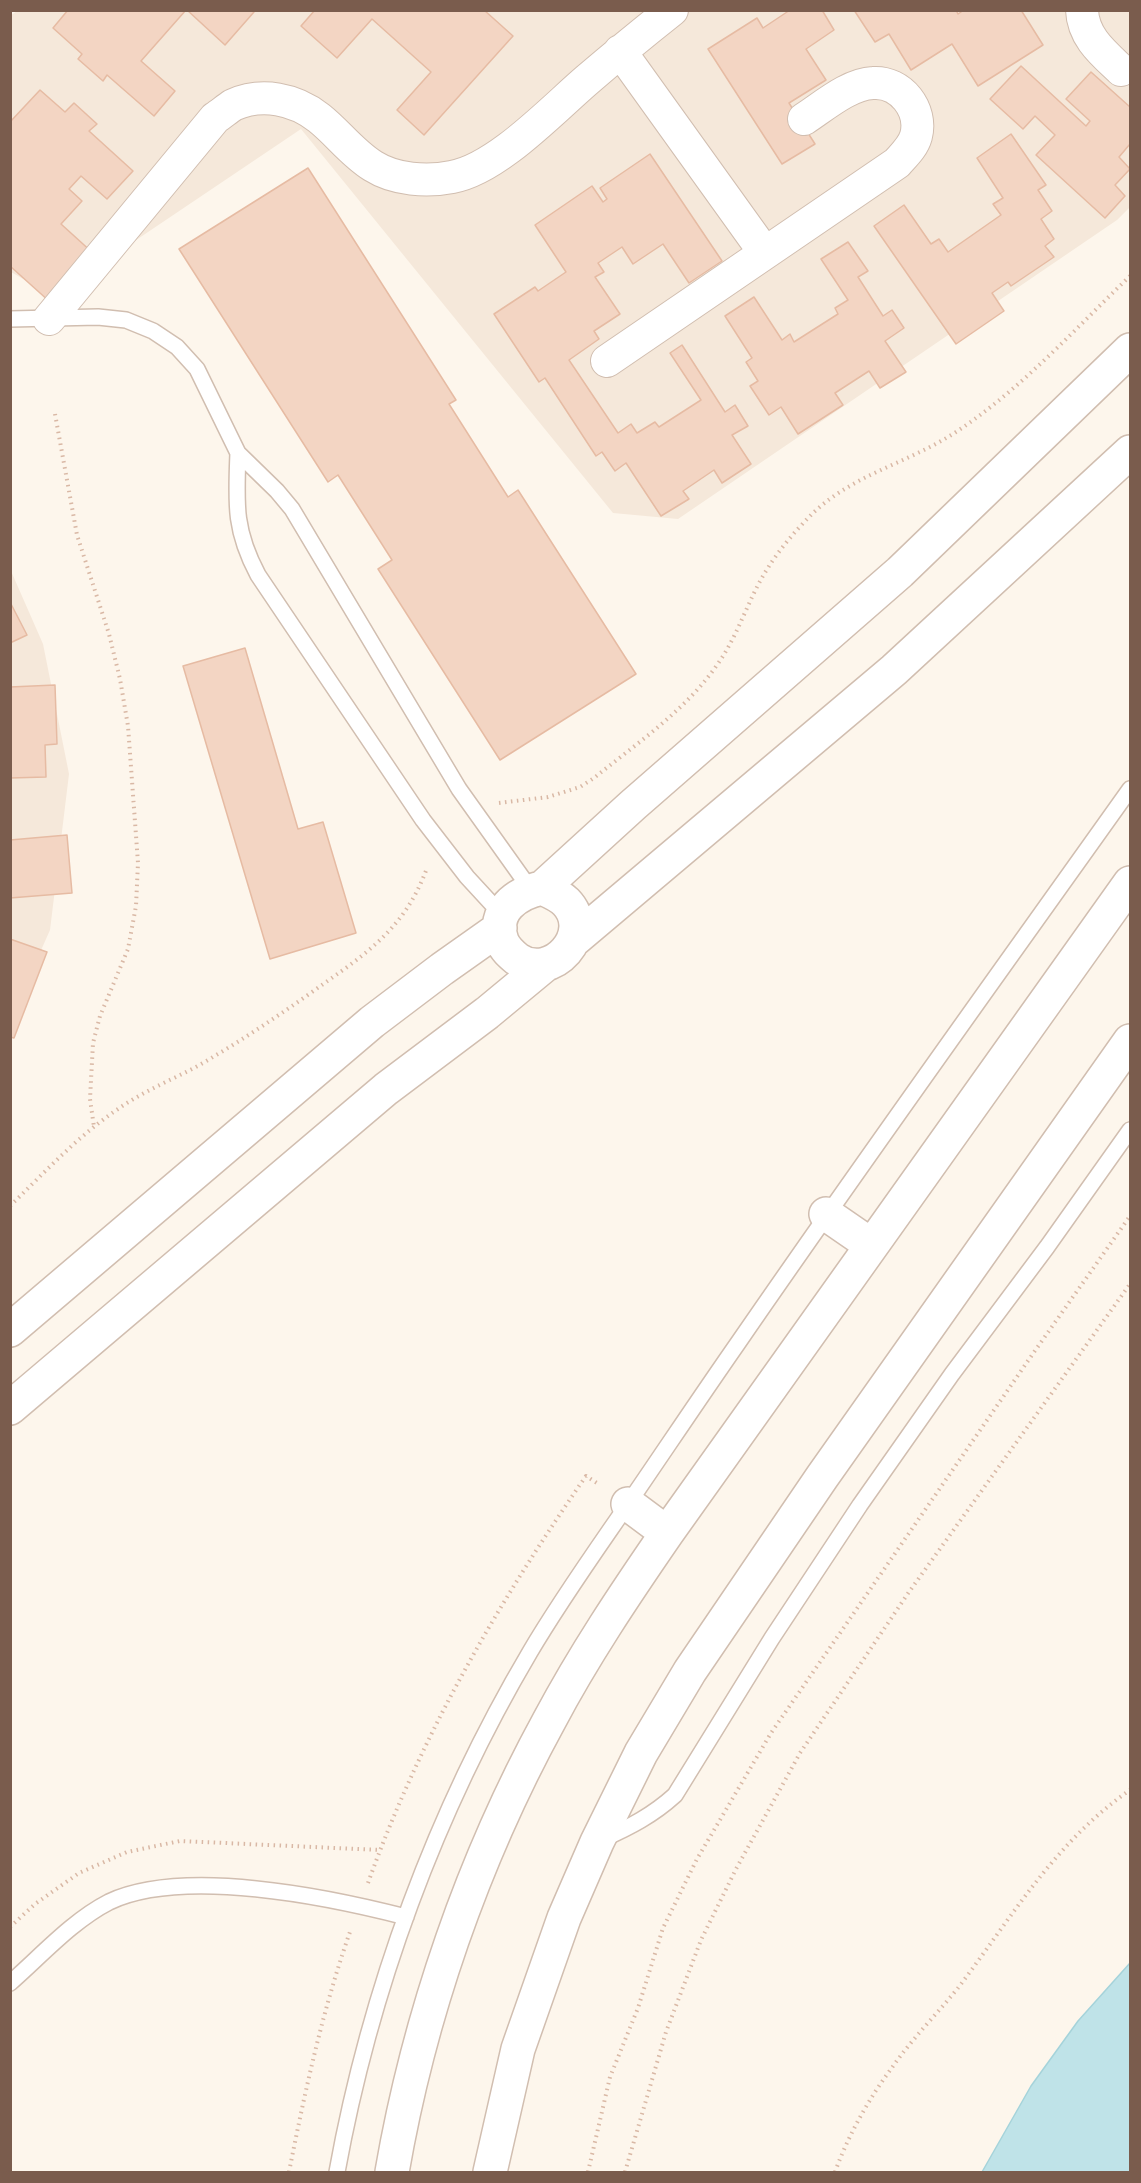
<!DOCTYPE html>
<html>
<head>
<meta charset="utf-8">
<style>
	body { margin:0 }
	#map { position:relative; width:1141px; height:2183px; overflow:hidden; background:#fdf6ec; font-family:"Source Sans 3",sans-serif }
	canvas { display:block }
	.frame { position:absolute; inset:0; border:12px solid #7a5c4d; pointer-events:none }
</style>
</head>
<body>
<div id="map">
<canvas width="1141" height="2183"></canvas>
<div class="frame"></div>
</div>
<script>
const g = document.querySelector('canvas').getContext('2d');
g.lineJoin = 'round';
function fill(path, color) { g.fillStyle = color; g.fill(path, 'evenodd'); }
function stroke(path, color, width, dash) { g.strokeStyle = color; g.lineWidth = width; g.lineCap = dash ? 'butt' : 'round'; g.setLineDash(dash || []); g.stroke(path); }
fill(new Path2D(`
	M17 11H1130V207L1117 220 678 519 613 513 301 129 53 296 11 272 10 16Z
	M11 571 43 644 69 774 50 930 11 1018Z`), '#f5e8da');
const water = new Path2D(`
	M1130 1963V2172H982L1031 2086 1078 2021Z`);
fill(water, '#bfe3e8');
stroke(water, '#a5d3da', 1.5);
const building = new Path2D(`
	M68 10H186L141 61 175 91 154 116 107 75 103 81 78 59 82 54 53 28Z
	M187 10H253L254 12 225 45Z
	M315 10H484L513 36 424 135 397 110 431 72 372 19 337 58 301 26Z
	M790 10H822L834 30 806 49 826 80 789 103 815 144 782 164 708 49 757 18 763 28Z
	M854 10H956L958 14 964 10H1021L1043 45 978 86 952 44 911 70 889 34 875 42Z
	M1021 66 1086 126 1090 121 1066 99 1091 72 1130 107V144L1119 157 1130 169 1115 185 1125 196 1105 218 1036 155 1055 135 1035 116 1023 129 990 99Z
	M40 90 65 112 74 103 97 124 89 131 133 171 107 199 81 176 69 189 82 201 61 224 94 254 50 302 10 266V122Z
	M1011 134 1046 185 1038 190 1052 211 1041 219 1054 239 1045 246 1054 257 1011 286 1008 282 992 293 1004 311 956 344 874 226 904 205 931 244 939 239 948 252 1001 215 993 204 1003 198 977 158Z
	M650 154 722 261 689 283 663 244 633 264 622 247 598 263 604 272 595 277 620 314 594 331 599 339 569 360 618 433 631 424 637 433 655 422 659 427 701 400 670 353 682 345 725 412 735 405 748 426 732 435 751 464 722 483 714 470 683 491 689 499 661 516 626 463 615 471 602 452 596 456 545 378 539 382 494 314 535 287 538 291 566 272 535 225 592 186 603 202 607 199 600 188Z
	M308 168 456 400 449 404 508 497 518 490 636 674 500 760 378 569 392 560 338 475 328 482 179 249Z
	M848 242 868 271 858 277 883 316 892 310 904 328 885 341 906 372 880 388 869 371 835 393 843 405 798 434 781 407 769 415 750 386 758 381 746 362 752 358 725 316 754 297 782 340 790 334 794 342 838 314 835 308 848 300 821 259Z
	M10 602 27 635 10 643Z
	M245 648 298 829 323 822 356 933 270 959 183 666Z
	M55 685 57 744 45 745 46 777 10 778V687Z
	M67 835 72 893 10 898V840Z
	M10 939 47 952 14 1038 10 1037Z`);
fill(building, '#f3d5c3');
stroke(building, '#e6bba3', 1.5);
const service = new Path2D(`
	M10 319 98 317 126 320 153 331 177 347 197 369 238 453 277 491 292 509 459 789 531 890
	M238 453C236 504 234 530 258 575L423 820 467 877 502 915
	M603 1839C630 1827 653 1815 675 1795L772 1638 860 1505 952 1374 1047 1247 1130 1130
	M10 1983C41 1956 72 1921 109 1902 183 1867 328 1897 406 1917
	M337 2172C370 1990 436 1811 530 1652 560 1601 595 1552 628 1504 665 1450 701 1396 738 1343 866 1157 999 973 1130 789`);
const minor = new Path2D(`
	M1082 10C1083 37 1103 53 1121 70
	M620 51 765 253
	M49 319 215 118C221 114 227 109 233 105 262 92 295 99 319 118 338 133 352 153 373 166 395 180 427 182 452 177 497 169 552 110 587 80 615 56 643 33 672 10
	M607 361 897 163C904 155 913 147 916 136 923 110 901 81 873 83 849 84 824 106 804 119`);
const tertiary = new Path2D(`
	M542 888 633 805 900 572 1130 350
	M542 888C551 892 559 895 566 902 596 933 552 983 517 959 511 954 505 949 502 941 491 911 517 893 542 888Z
	M574 940 894 670 1130 452
	M826 1214 871 1245
	M10 1330 372 1022 442 969 500 928
	M10 1408 386 1089 487 1013 545 965
	M628 1504 667 1533
	M392 2172C419 2016 473 1860 549 1721 584 1655 625 1594 667 1533L1130 883
	M490 2172 518 2049 564 1918 597 1842 641 1753 690 1671 822 1477 1130 1041`);
stroke(service, '#d1beb0', 18);
stroke(minor, '#d1beb0', 34);
stroke(tertiary, '#d1beb0', 36);
stroke(new Path2D(`
	M55 414 77 535 109 634 120 679 128 726 138 863 136 906 128 949 100 1016 93 1043 90 1099 94 1127
	M499 803 548 797 580 787 594 778C636 744 685 711 717 665 735 640 744 612 758 585 772 558 792 534 813 513 855 473 912 462 959 430 1022 388 1075 329 1130 276
	M10 1206C45 1172 78 1136 118 1109 142 1092 169 1081 194 1068 233 1046 269 1022 305 997 359 958 403 934 427 868
	M368 1883C420 1737 498 1603 586 1476L600 1485
	M10 1927 35 1904 79 1873 127 1852 180 1841 380 1850
	M289 2172C305 2091 323 2008 351 1929
	M588 2172 610 2077 638 2008 663 1928 697 1859 771 1733 1032 1355 1130 1216
	M625 2172 666 2032 701 1940 736 1869 800 1753 909 1592 1130 1284
	M835 2172C848 2136 868 2100 891 2069 911 2040 936 2015 958 1988 1012 1917 1055 1842 1130 1790`), '#d9b8a5', 4, [1.5, 4.5]);
stroke(service, '#fff', 15);
stroke(minor, '#fff', 32);
stroke(tertiary, '#fff', 33);
</script>
</body>
</html>
